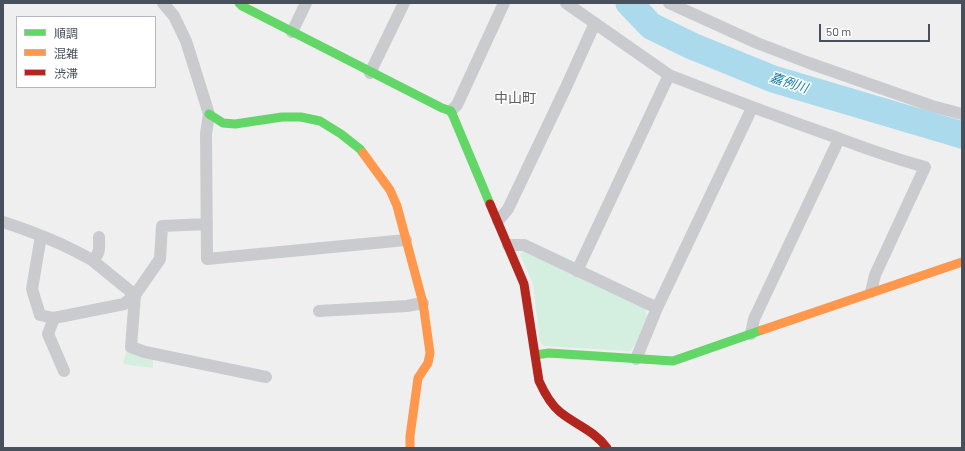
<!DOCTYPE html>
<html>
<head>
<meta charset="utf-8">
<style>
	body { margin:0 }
	#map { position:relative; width:965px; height:451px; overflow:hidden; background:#efefef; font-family:Barlow,"Noto Sans JP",sans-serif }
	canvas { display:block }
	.frame { position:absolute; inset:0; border:4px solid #47505b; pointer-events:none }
	.legend { position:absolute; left:16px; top:16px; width:140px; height:72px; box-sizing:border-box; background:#fff; border:1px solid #b5b9bd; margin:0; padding:5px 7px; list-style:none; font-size:12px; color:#47505b }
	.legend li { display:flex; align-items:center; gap:8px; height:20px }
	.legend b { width:20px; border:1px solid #b5b9bd }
	.scale { position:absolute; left:819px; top:24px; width:111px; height:18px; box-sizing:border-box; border:2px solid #47505b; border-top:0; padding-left:5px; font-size:12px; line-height:14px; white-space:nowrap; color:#47505b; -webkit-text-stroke:3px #fff; paint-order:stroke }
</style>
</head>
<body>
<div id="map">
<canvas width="965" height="451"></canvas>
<div class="frame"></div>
<ul class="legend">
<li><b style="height:5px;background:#63d668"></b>順調</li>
<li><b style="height:5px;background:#ff974d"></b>混雑</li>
<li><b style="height:5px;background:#b3261e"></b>渋滞</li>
</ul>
<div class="scale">50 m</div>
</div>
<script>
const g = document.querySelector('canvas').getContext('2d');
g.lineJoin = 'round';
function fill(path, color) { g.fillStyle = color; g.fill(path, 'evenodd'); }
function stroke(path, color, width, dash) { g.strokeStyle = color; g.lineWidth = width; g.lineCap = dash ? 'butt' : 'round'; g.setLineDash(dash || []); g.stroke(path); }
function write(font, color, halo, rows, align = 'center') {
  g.font = font + ' Barlow,"Noto Sans JP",sans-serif'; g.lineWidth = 3; g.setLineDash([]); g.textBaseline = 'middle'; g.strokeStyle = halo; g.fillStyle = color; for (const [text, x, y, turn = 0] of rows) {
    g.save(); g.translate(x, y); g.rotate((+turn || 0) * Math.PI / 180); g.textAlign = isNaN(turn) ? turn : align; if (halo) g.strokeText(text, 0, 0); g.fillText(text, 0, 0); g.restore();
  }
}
fill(new Path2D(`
	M524 251 645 308 647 317 635 345 630 351 544 346 540 342 533 284 520 254Z
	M128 347 153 356V368L123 364Z`), '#d4eedf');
stroke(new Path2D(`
	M629 3 651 26 692 46 773 79 962 135`), '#aadaeb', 27);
stroke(new Path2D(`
	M163 3 174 16 186 41 209 114 206 134 207 259 406 240
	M566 3 669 75 577 271
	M669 3 757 43 809 63 932 106 962 114
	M292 32 306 3
	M370 73 404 3
	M669 75C725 97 781 118 838 138 867 149 896 159 925 167L875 275 871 292
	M451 111 457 105 504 3
	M498 221 508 209 567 85 595 23
	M3 222C34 232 64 244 92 260 101 254 99 247 99 237
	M41 236 32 289 40 315 54 318 124 304 135 295 160 259 162 226 207 224
	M508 245H524L657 308
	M92 260 135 295 131 347 145 352 266 377
	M319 311 407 306 423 303
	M54 318 48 334 64 371
	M751 334 754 319 839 139
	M636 359 657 308 752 108`), '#c9cbce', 12);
stroke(new Path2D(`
	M239 3 242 6 442 108 451 111 490 204
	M209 114 223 123 235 124 282 117H301L320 121 341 134 360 149 363 153
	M535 355 549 353 673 361 762 330`), '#63d668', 9);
stroke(new Path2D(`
	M363 153 390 190 397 206 423 303 430 353 428 363 418 378 410 436V448
	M762 330 962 262`), '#ff974d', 9);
stroke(new Path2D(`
	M490 204 524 284 539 381C544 392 550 404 560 412 576 425 595 431 607 448`), '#b3261e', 9);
write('italic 13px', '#117ea3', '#fff', [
	["嘉例川",789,83,18]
]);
write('14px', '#5b5e63', '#fff', [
	["中山町",515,98]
]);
</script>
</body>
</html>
